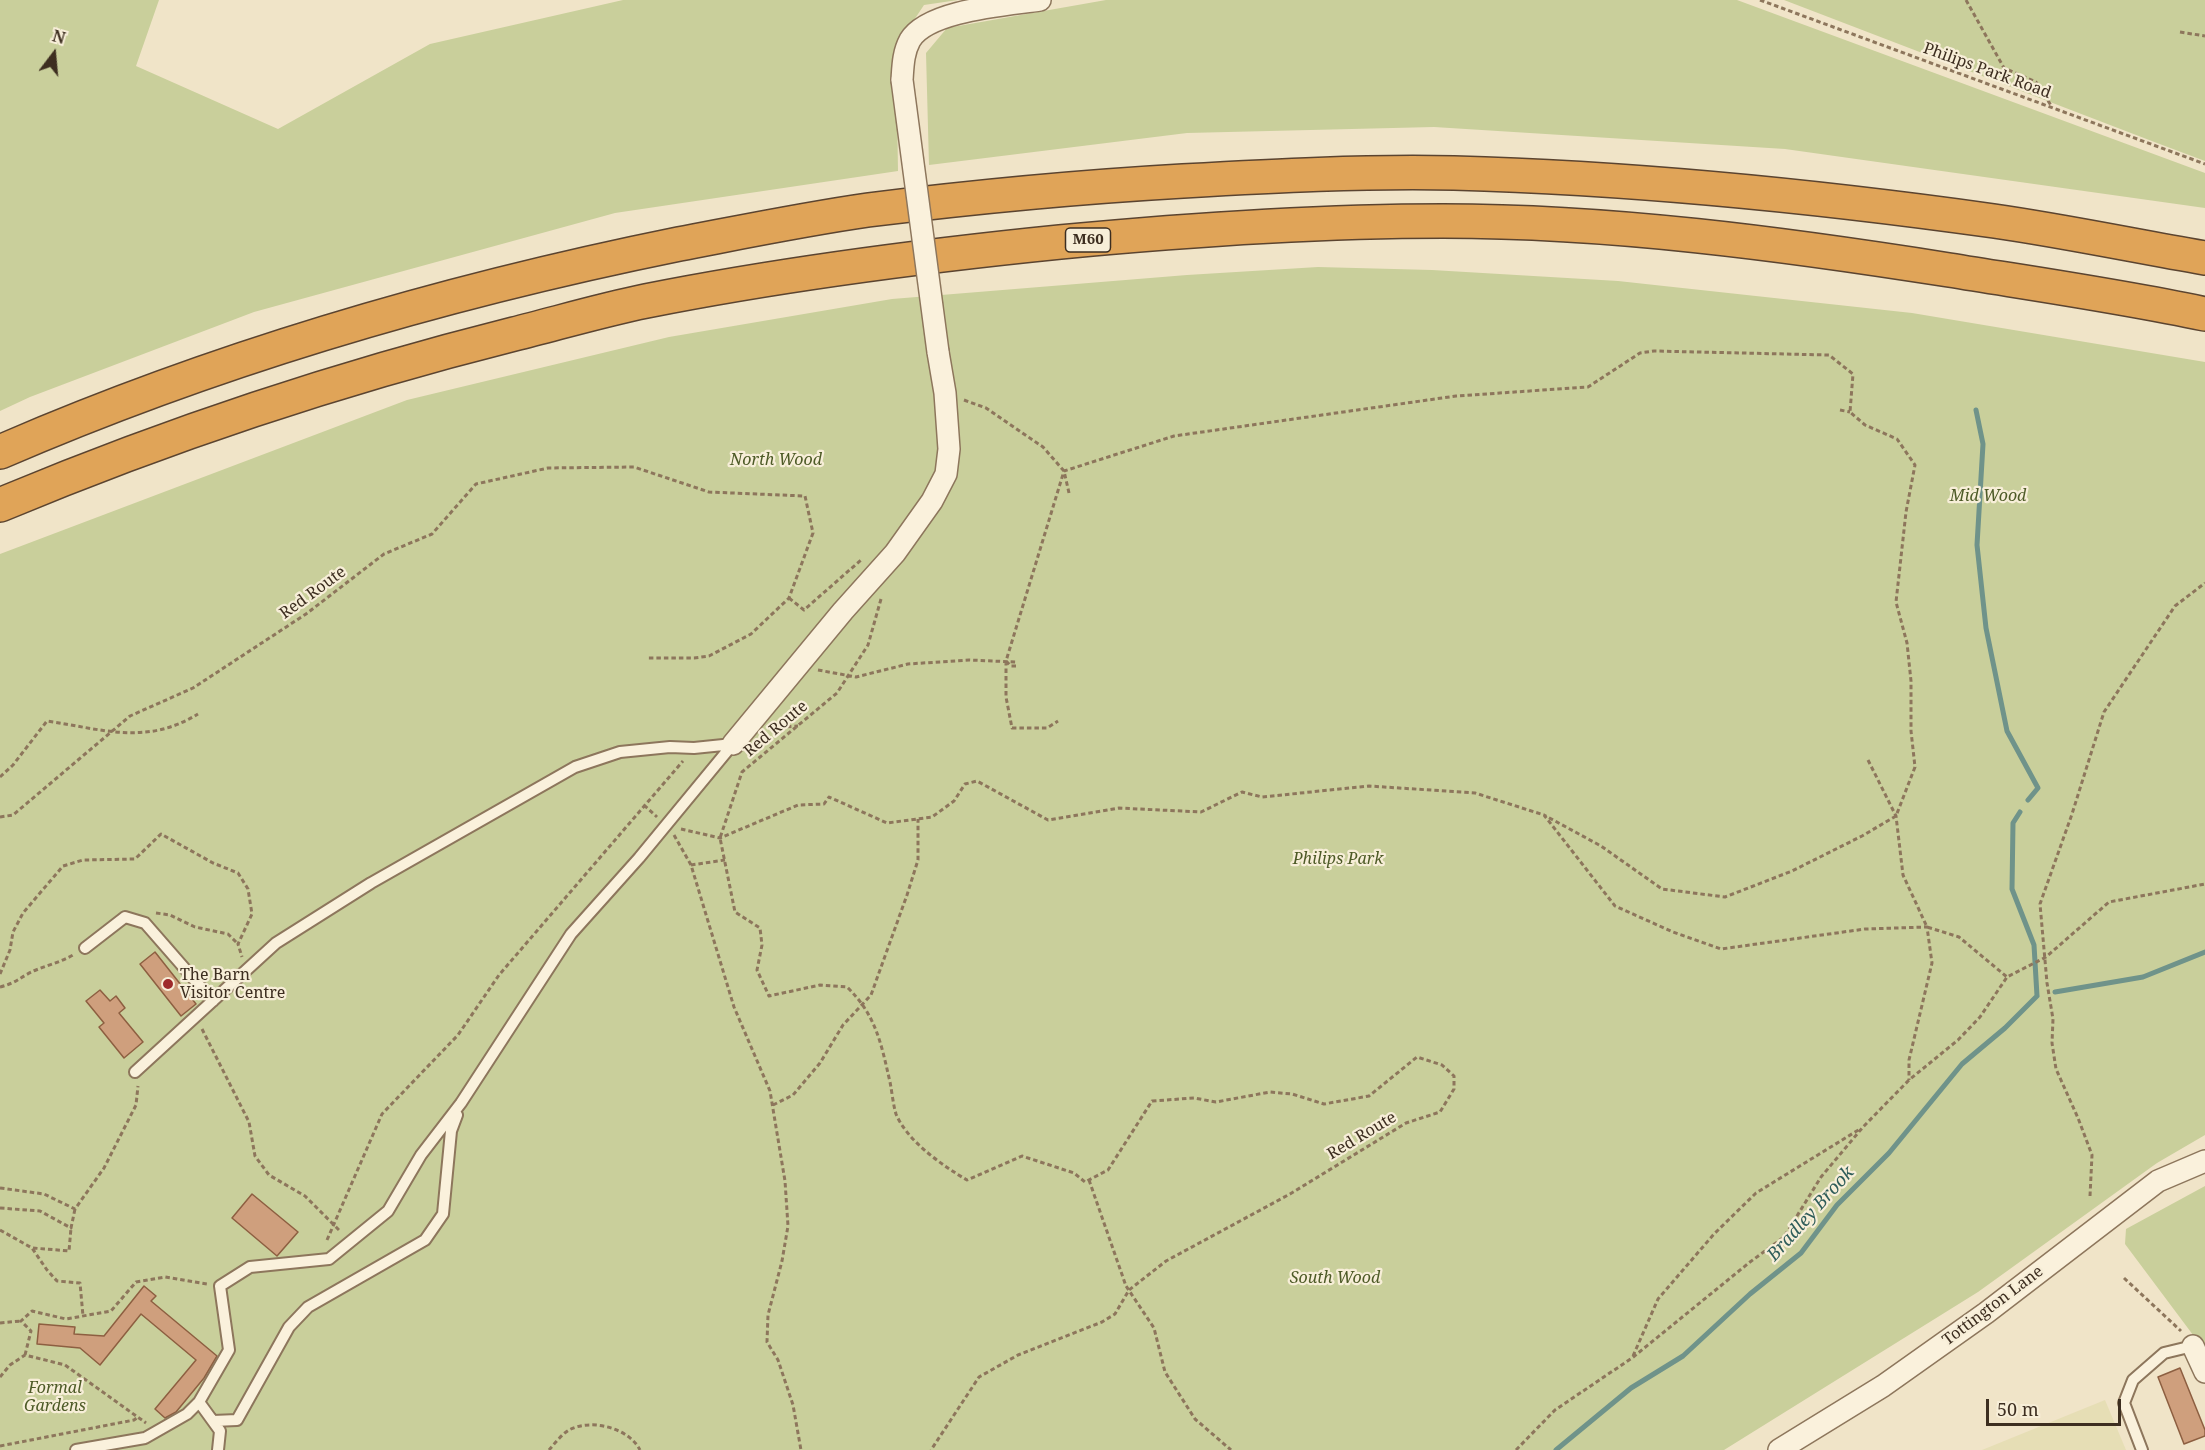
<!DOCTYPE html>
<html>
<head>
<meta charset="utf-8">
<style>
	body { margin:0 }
	#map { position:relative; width:2205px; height:1450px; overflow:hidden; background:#f0e4c8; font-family:"Noto Serif",serif }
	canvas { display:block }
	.north { position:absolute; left:24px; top:24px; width:60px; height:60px; -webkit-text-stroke:4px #f7eed8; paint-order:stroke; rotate:16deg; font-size:16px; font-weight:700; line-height:24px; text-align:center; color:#3d2e20 }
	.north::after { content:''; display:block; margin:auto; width:21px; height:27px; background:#3d2e20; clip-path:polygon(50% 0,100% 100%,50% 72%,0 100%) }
	.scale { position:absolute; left:1986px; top:1399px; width:135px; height:27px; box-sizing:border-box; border:3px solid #3d2e20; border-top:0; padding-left:8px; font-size:18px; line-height:21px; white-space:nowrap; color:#3d2e20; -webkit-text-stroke:4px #f7eed8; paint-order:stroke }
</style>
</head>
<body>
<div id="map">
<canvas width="2205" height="1450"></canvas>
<div class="north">N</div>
<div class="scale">50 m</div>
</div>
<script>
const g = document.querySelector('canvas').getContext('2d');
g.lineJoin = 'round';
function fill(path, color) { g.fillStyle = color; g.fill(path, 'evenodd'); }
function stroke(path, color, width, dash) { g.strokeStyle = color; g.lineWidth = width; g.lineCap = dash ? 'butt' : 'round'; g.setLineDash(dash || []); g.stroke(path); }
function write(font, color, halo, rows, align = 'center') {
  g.font = font + ' "Noto Serif",serif'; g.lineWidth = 4.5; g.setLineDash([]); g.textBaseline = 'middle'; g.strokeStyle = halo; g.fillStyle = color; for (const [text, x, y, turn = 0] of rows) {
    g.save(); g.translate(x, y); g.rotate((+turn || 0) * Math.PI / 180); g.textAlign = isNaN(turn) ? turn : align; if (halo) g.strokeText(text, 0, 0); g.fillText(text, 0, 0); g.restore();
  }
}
fill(new Path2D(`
	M2105 1400 2126 1450H1982Z`), '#e6deb5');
fill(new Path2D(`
	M0 0H159L136 66 278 129 430 44 623 0H958L924 5 896 47 898 171 615 213 254 312 30 397 0 411Z
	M1106 0H1737L2205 173V208L1785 149 1434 127 1187 133 929 165 926 53 947 28Z
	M1784 0H2205V161L2157 143Z
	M1318 267 1432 270 1618 281 1912 313 2205 362V1135L2157 1163 1978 1292 1724 1450H0V554L407 400 669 337 892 299 1187 275Z
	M2205 1186V1356L2199 1343 2125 1244 2126 1229Z`), '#c9cf9b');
stroke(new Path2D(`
	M1976 410 1983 444 1977 545 1986 628 2007 731 2038 788 2028 800
	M2020 812 2013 823 2012 889 2034 945 2037 996
	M2055 992 2143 977 2205 952
	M1556 1450 1631 1388 1683 1356 1750 1294 1801 1253 1837 1205 1889 1153 1962 1064 2005 1028 2037 996`), '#6f938a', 5);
const building = new Path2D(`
	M155 952 196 1004 181 1016 140 964Z
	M100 990 110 1001 116 996 125 1008 119 1013 143 1042 124 1058 99 1027 104 1023 86 1001Z
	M252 1194 298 1232 277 1256 232 1218Z
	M144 1286 156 1296 151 1301 217 1356 204 1378 176 1412 165 1418 155 1409 196 1360 141 1314 100 1365 80 1348 37 1344 39 1324 75 1327 74 1334 104 1336Z
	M2180 1368 2205 1430V1436L2184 1444 2158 1377Z`);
fill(building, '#cf9f7d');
stroke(building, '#8d5f41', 1.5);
const service = new Path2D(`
	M85 948 125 917 145 923 213 1001
	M135 1072 276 943 371 883 575 767 620 752 670 747 694 748 733 744
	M199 1402 220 1431 218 1450
	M213 1421 237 1420 289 1327 308 1307 425 1240 443 1214 451 1131 457 1115
	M76 1450 145 1438 187 1414 199 1402 229 1350 220 1286 250 1267 329 1259 388 1211 421 1155 461 1103 571 934 639 858 733 744
	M2142 1450 2124 1403 2133 1380 2164 1353 2193 1346`);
const minor = new Path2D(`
	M902 80C903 66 903 53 910 40 928 10 1007 5 1040 0
	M733 744 843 611 895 553 932 501 946 474 949 449 945 393 938 352
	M2193 1346 2205 1372
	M1779 1450 1883 1386 1986 1313 2158 1181 2205 1161`);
const motorway = new Path2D(`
	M0 452C217 358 447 291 679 244 742 232 805 219 868 210 973 197 1078 187 1183 181 1273 176 1364 171 1454 173 1634 178 1815 196 1994 221 2064 231 2135 246 2205 258
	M0 505C167 435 339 378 514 334 558 323 602 310 646 301 782 274 921 256 1060 242 1187 230 1315 221 1443 221 1611 221 1784 244 1949 270 2035 284 2120 296 2205 314`);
stroke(service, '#8d765c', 14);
stroke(minor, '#8d765c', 24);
stroke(motorway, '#5b4430', 36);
stroke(new Path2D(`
	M1760 0 2205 164
	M1966 0 2004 68 2036 82 2052 107
	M2180 32 2205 36
	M964 400 986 408 1043 447 1064 471 1069 493
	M1840 410 1850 412
	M789 598 804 610 861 560
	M881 599 868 645 837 693 742 772 720 838 735 912 760 928 762 945 757 970 769 996 820 985 847 987C876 1015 881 1043 890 1082 892 1092 893 1104 896 1114 907 1141 943 1166 967 1180L1022 1156 1074 1173 1085 1182 1108 1170 1152 1101 1194 1098 1216 1102 1270 1092 1292 1094 1324 1104 1369 1096 1417 1057 1442 1065 1454 1076V1089L1440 1112 1406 1123 1290 1194 1166 1261 1129 1290 1115 1314 1102 1322 1018 1355 979 1377 931 1450
	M1006 661V697L1012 728H1047L1058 721
	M1016 666H1011L1006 661 1064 471 1174 436 1456 396 1588 387 1640 353 1654 351 1829 355 1853 374 1850 412 1865 425 1897 439 1915 465 1906 512 1896 602 1907 643 1911 681V731L1915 767 1896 816 1862 836 1792 871 1725 897 1662 889 1601 846 1544 815
	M818 670 856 677 908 664 969 660 1016 662
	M772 728 798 726
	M1868 760 1896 816 1903 875 1927 927 1959 937 2007 977
	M0 777 13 765 47 721C102 729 146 746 198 714
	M644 805 657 817
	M0 817 13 815 130 716 193 688 306 614 384 554 432 534 476 484 548 468 634 467 709 492 805 496 813 533 789 598 751 634 709 656 694 658H646
	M681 829 720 838 798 805 824 804 829 797 887 823 932 817 954 801 965 784 977 781 1048 820 1119 808 1201 812 1242 792 1262 797 1369 786 1475 793 1544 815 1615 906 1673 932 1721 949 1865 929 1927 927 1932 963 1909 1060V1080
	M674 835 691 865 734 1007 770 1091 785 1181 788 1226 782 1261 768 1315 767 1342 778 1360 793 1405 801 1450
	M691 865 725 860
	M156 913 170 915 195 927 228 934 238 944
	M0 974 10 950 13 932 23 913 63 866 83 860 135 859 161 834 213 863 238 873 248 889 252 914 238 944 242 957
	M0 987C17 983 21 976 36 970 48 965 61 962 73 955
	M202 1029 249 1122 255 1156 269 1175 305 1196 341 1232
	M773 1105 793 1095 820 1063 843 1025 871 995 907 895 918 860V819
	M1089 1180 1126 1286 1154 1328 1165 1372 1195 1419 1231 1450
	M0 1188 44 1194 75 1209 104 1168 136 1105 138 1086
	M2090 1196 2092 1155 2078 1118 2056 1069 2052 1043 2053 1019 2047 983 2040 904 2072 814 2104 712 2175 606 2205 583
	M0 1208 40 1211 71 1228 75 1209
	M0 1230 32 1248 47 1270 57 1281 80 1283 83 1316
	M327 1240 382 1114 458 1035 499 975 683 761
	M33 1248 69 1251 71 1228
	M2124 1278 2181 1331
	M0 1323 21 1321
	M25 1355 31 1331 21 1321 32 1311 66 1319 111 1311 136 1282 165 1277 207 1284
	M1633 1356 1658 1299 1714 1234 1756 1193 1860 1129
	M0 1377 10 1365 25 1355 65 1365 146 1423
	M0 1446 134 1420 138 1417
	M549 1450C555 1443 562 1434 569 1430 591 1418 629 1428 640 1450
	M1516 1450 1555 1410 1632 1358 1750 1262 1784 1237 1821 1177 1863 1127 1909 1080 1958 1040 1980 1017 2007 977 2046 957 2109 902 2205 884`), '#8d765c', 3, [4.5, 3]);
stroke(service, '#faf1dc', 10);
stroke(minor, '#faf1dc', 21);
stroke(motorway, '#e0a458', 33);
const minorBridge = new Path2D(`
	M902 80 938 352`);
stroke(minorBridge, '#8d765c', 24, []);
stroke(minorBridge, '#faf1dc', 21);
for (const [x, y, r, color] of [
	[168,984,6,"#9e2a2b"]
]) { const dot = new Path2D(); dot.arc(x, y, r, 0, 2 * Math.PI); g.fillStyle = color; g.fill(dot); stroke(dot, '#f7eed8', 2); }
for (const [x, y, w] of [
	[1088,240,45]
]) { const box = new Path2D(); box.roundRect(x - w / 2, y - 12, w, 24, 4.5); g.fillStyle = '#f7eed8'; g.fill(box); stroke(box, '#3d2e20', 1.5); }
write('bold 15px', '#3d2e20', null, [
	["M60",1088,240]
]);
write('16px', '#3d2e20', '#f7eed8', [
	["Philips Park Road",1987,71,20],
	["Red Route",313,593,-36],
	["Red Route",776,729,-40],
	["Red Route",1362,1136,-31],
	["Tottington Lane",1993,1306,-37]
]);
write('italic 16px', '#4d5a26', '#f7eed8', [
	["North Wood",776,460],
	["Mid Wood",1988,496],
	["Philips Park",1338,859],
	["South Wood",1335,1278],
	["Formal",55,1388],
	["Gardens",55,1406]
]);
write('16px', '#3d2e20', '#f7eed8', [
	["The Barn",180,975],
	["Visitor Centre",180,993]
], 'left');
write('italic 18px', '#2f5d5a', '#f7eed8', [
	["Bradley Brook",1811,1214,-48]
]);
</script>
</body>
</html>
